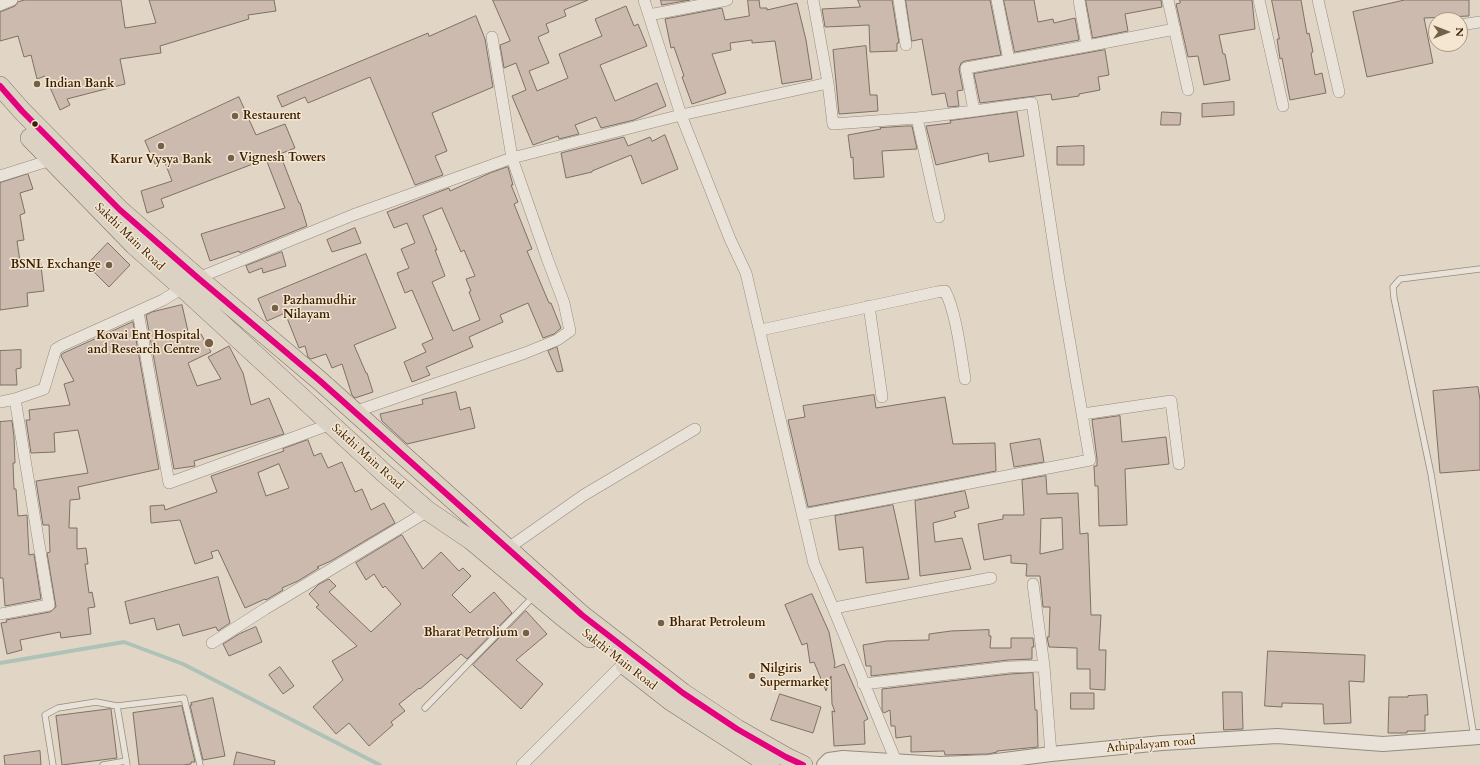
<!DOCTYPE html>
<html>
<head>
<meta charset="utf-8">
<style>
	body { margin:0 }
	#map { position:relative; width:1480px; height:765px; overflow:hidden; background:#e1d6c5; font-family:Cardo,serif }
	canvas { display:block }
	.north { position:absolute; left:1428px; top:12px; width:40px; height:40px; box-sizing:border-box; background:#f4e6d1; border:1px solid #aa977f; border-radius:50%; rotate:90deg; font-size:11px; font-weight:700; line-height:16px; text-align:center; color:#3b2003 }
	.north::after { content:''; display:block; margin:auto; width:14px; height:18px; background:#756047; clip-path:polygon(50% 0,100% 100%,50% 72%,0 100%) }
</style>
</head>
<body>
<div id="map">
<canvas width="1480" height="765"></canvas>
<div class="north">N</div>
</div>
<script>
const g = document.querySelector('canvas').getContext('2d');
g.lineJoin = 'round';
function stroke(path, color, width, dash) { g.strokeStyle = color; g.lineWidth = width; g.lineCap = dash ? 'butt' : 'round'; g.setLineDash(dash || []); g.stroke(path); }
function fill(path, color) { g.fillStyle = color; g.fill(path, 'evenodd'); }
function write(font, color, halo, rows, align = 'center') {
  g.font = font + ' Cardo,serif'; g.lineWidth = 3; g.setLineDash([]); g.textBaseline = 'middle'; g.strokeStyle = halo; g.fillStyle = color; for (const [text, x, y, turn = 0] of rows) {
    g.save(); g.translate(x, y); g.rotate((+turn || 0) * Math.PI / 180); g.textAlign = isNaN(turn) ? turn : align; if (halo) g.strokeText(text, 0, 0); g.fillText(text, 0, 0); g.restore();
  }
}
stroke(new Path2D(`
	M0 663 124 642 183 664 380 765`), '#afc2b8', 4);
const building = new Path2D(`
	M25 0H121L125 28 156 23 149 0H274L276 11 248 15 249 19 160 46 161 53 120 59 125 84 67 99 70 105 60 110 45 76 37 79 31 55 24 57 18 36 0 41V12L15 6 18 2Z
	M493 0H588L564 10 566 16 546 24 549 32 538 37 549 63 529 71 537 91 568 78 559 54 602 36 595 19 626 6 634 26 638 24 647 46 600 65 615 101 657 83 666 106 634 120 601 128 596 117 575 125 579 134 559 139 558 136 533 145 512 96 526 90 516 63 504 68 500 45 510 41Z
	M661 0H690L662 5Z
	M748 0H759L760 8H767V10L797 3 806 40 812 79 782 84 775 41 752 43V40L730 43 731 50 712 54 726 93 692 104 682 77 684 76 674 47 671 48 665 19 722 8 725 20 749 16Z
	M858 0H892L899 43H897V51L870 52 869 25 825 27 822 9 860 7Z
	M906 0H990L1001 55 965 61 961 63 959 69 963 90 957 91 959 106 948 107 945 93 932 95 922 39 912 41Z
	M1004 0H1034L1038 22 1053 19 1054 23 1075 18 1079 40 1015 52Z
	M1086 0H1161L1162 7 1125 14 1128 31 1093 38Z
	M1180 0H1252L1255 29 1219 35 1223 54H1225L1230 80 1204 85 1198 56 1188 57 1176 4 1180 3Z
	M1272 0H1301L1307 34 1309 33 1313 52 1311 53 1315 75 1322 73 1326 93 1290 100 1282 58 1280 59 1277 39H1279Z
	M1405 0H1469V16L1424 18 1433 63 1367 77 1353 12Z
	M476 16 485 39 493 87 432 113 447 151 435 156 443 175 415 185 370 77 308 103 305 97 282 107 277 96 428 33 429 36Z
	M866 46 870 95H877L878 111 839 114 833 50Z
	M1105 50 1109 75 1098 77 1100 90 1079 94V96L1052 100 1051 94 980 103 974 74Z
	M239 97 256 135 285 124 295 148 280 154 299 203H300L307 226 240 253 239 251 210 261 201 234 285 208 266 159 161 199 164 207 147 213 141 191 172 181 164 160 155 164 145 141Z
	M1234 102V115L1202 117V104Z
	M1017 112 1024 156 989 162 988 153 936 165 926 126 951 123 950 121Z
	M1162 112 1181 113 1180 125H1161Z
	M906 126H912L917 149 882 151 884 177 854 179 853 157 851 158 848 135 881 129 880 128Z
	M665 135 678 169 642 184 631 155 592 171V172L566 178 561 153 624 137 628 146 650 137 652 141Z
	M1084 146V165H1057V147Z
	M508 167 513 185H511L518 202 514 204 532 249 527 251 549 303H551L561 328 554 334 543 338 528 303 500 315 503 322 469 337 473 347 426 367 430 375 412 382 404 362 426 352 422 344 433 339 412 290 405 293 397 273 409 268 401 249 415 243 407 223 394 228 387 212 449 188 450 191 490 173ZM442 208 461 252 464 250 475 276 466 279 471 291 469 292 480 320 453 331 432 282 445 276 435 250H437L423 216Z
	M28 174 33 189 20 193 25 213 20 215 24 240 17 241 20 261 40 258 44 291 27 293 28 306 0 310V183Z
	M355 228 361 243 332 252 327 240Z
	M108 243 130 265 109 287 87 265Z
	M282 252 286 266 263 273 262 268 249 273 246 266Z
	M366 254 396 328 354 345 366 373H367L373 392 355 398 352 395 342 364 332 368 326 354 311 359 308 357 305 346 299 348 285 313 267 321 258 299Z
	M182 305 190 340 201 334 211 352 188 363 197 386 221 379 208 357 229 346 243 373 251 405 269 398 284 434 194 461 195 466 174 469 146 315 152 312Z
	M133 322 159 469 78 487 80 499 70 500 69 528H77V549L86 548 88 564H85L89 593 92 592 95 607 88 608 91 634 61 638 60 632 20 640 22 650 7 654 1 623 7 622 6 620 50 612 56 607 47 553 50 552 49 525H43L36 481 88 473 78 430 54 433 55 452 31 453 26 420H30L29 410 70 405 64 384 74 381 61 356 62 354Z
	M557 347 563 371 557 372 548 351Z
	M21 350V368L16 369 17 385H0V351Z
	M1478 387 1480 400V470L1440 473 1433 391Z
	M456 392 460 410 470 407 475 428 407 444 382 421 380 414 423 404 422 400Z
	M874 395 876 408 945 397 953 444 995 443 996 471 808 507 788 420 805 417 803 406Z
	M1120 416 1122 442 1166 437 1169 464 1125 469 1127 525 1099 526 1098 486H1095L1094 466H1097V459L1092 420Z
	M12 421 14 437 15 463H13L14 489H16L18 516 27 515 29 555 34 554 41 599 5 606 3 578H0V422Z
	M1040 439 1044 462 1014 467 1010 444Z
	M308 440 314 456 321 453 328 468 342 462 355 492 362 489 371 510 384 503 395 523 331 561 317 567 319 568 298 581 282 588 283 590 266 600 265 599 245 608 218 550 211 552 213 558 195 564 180 520 151 523 150 506 164 505 165 510 217 492 211 476 284 451 283 449ZM279 464 289 488 266 496 258 473Z
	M1046 476 1047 494 1078 493 1080 534 1088 533 1091 615H1101L1099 650H1106L1105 690 1090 689V669H1077V648L1049 647 1047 637H1049L1050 607H1043L1040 576H1026L1027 564 1011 563V555L984 560 978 524 1003 519V515H1024L1022 480ZM1062 518 1063 549 1040 554 1041 519Z
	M965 491 969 508 954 512 956 517 933 523 935 542 962 538 971 569 920 576 915 501Z
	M893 505 909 579 866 583 863 547 839 550 835 516Z
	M402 535 423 569 441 552 459 571 463 568 471 576 452 595 470 613 494 592 512 613 467 659 461 654 420 689 419 688 399 704 405 711 391 722 393 725 369 746 349 723 336 734 313 707 343 680 332 661 357 646 316 607 319 605 309 594 319 584 329 579 336 586 329 592 371 632 401 604 385 586 383 588 374 574 366 580 356 563Z
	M218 577 230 623 218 631 216 627 183 636 179 624 157 630 154 618 130 624 125 602Z
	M812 594 829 632 835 664 834 668 844 664 868 719 864 721 865 744 834 746 832 711 835 712 832 704 831 676 826 691 814 662 810 663 807 643 802 645 785 605Z
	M526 611 547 634 516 660 543 684 521 709 473 665Z
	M256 627 262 642 229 656 223 644 239 634Z
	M989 630V636H991L990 648H1011V638H1033L1034 647H1032V659L1008 660 871 676V666H866L863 645 886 641 929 640V634L951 631Z
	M1268 651 1365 655 1364 682 1349 681 1351 723 1324 724 1323 704 1282 703V707L1265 706Z
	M280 667 294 686 283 694 269 675Z
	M1033 673 1035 710H1037L1038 747 997 751V752L988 754 945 755 944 751 911 752V736L896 738 895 726H891L890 710 884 713 882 710V689L1010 674Z
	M1223 692H1242L1243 729 1224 730Z
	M1071 693H1094V709H1071Z
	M780 694 821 707 813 733 771 720Z
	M1427 695 1428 715H1425V731H1407V733H1388L1389 697H1408V696Z
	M213 698 225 756 203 760 190 705H192L191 703Z
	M182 706 195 762H191V764L183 765H139L133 713Z
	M111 709 117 758 62 765 56 716Z
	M40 751 41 765H5L4 756Z
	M237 752 275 761 274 765H234Z`);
fill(building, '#cbbaad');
stroke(building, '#7c7164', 1);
const service = new Path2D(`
	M425 708 534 596
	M1474 737 1431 474 1394 298 1393 287 1400 279 1480 269
	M53 765 45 715 58 708 96 702 117 706
	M103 765 126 761
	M127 765 117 706 184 698 200 765`);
const minor = new Path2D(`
	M644 0 681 115 828 83 833 124 917 118 974 111 966 68 1087 46 1079 0
	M813 0 828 83
	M899 0 906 45
	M997 0 1009 60
	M1168 0 1188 90
	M1259 0 1283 106
	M1318 0 1339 92
	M0 5 12 0
	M649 15 727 0
	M1460 25 1480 22
	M1087 46 1175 29
	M917 118 939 217
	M0 176 51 160
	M869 306 882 397
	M138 312 169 483 331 424
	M761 330 937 292 945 291C956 311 961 355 965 379
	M0 402 15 399 44 389 56 349 63 345 163 300 198 278 353 215 512 158 681 115 730 239 746 273 814 564C843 628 868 695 896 761
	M354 412 525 353 557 340 570 331 564 303 547 258 512 158 492 37
	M1083 414 1171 401 1179 464
	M803 515 1090 460 1059 280 1032 103 974 111
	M507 549 584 495 695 429
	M1033 584 1044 666
	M834 608 991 578
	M0 614 49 605 15 399
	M212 643 265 609 428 511
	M863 684 1009 667 1044 666 1051 754
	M522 765 624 663`);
const tertiary = new Path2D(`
	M824 765 829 760 843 758 940 764 989 762 1051 754 1162 743 1277 736 1383 744 1480 737`);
const trunk = new Path2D(`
	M0 86 22 111 120 210 198 278 319 380 582 615 683 693 737 729 786 757 803 765
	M30 138 134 245 183 288 384 473 428 511 471 540 563 617 590 638
	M625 665 671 701 770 765`);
stroke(service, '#958b7d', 7);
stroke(minor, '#958b7d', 12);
stroke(tertiary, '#958b7d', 16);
stroke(trunk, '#7c7164', 20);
stroke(service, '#e8e2d9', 5.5);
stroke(minor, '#e8e2d9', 11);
stroke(tertiary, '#e8e2d9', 14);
stroke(trunk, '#dbd2c4', 19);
stroke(new Path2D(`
	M0 86 22 111 120 210 198 278 319 380 582 615 683 693 737 729 786 757 803 765`), '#e5007d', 6);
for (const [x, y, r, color] of [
	[37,84,4,"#756047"],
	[235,116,4,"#756047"],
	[35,124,3.5,"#3b2003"],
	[161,146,4,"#756047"],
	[231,158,4,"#756047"],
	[109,265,4,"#756047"],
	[275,308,4,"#756047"],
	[209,343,5,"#756047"],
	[661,623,4,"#756047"],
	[526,633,4,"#756047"],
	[752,676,4,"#756047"]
]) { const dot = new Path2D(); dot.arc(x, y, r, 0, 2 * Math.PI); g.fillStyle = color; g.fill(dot); stroke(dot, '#f4e6d1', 1.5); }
write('bold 12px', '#3b2003', '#f4e6d1', [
	["Indian Bank",45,84],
	["Restaurent",243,116],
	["Vignesh Towers",239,158],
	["Karur Vysya Bank",161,160,"center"],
	["BSNL Exchange",101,265,"right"],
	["Pazhamudhir",283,301],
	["Nilayam",283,315],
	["Kovai Ent Hospital",200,336,"right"],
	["and Research Centre",200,350,"right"],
	["Bharat Petroleum",669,623],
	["Bharat Petrolium",518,633,"right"],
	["Nilgiris",760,669],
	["Supermarket",760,683]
], 'left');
write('12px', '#3b2003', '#f4e6d1', [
	["Sakthi Main Road",129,237,44],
	["Sakthi Main Road",367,457,42],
	["Sakthi Main Road",619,660,38],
	["Athipalayam road",1151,745,-5]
]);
</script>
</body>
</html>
